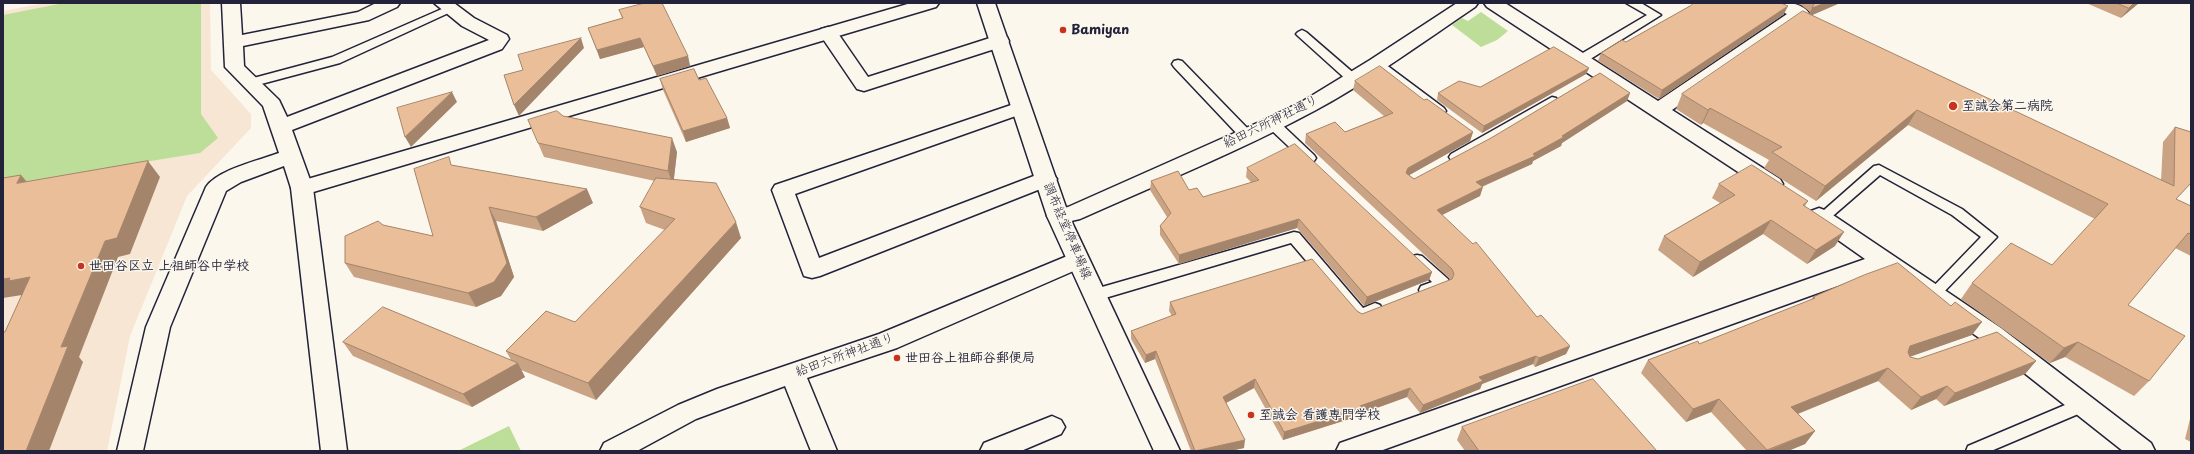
<!DOCTYPE html>
<html>
<head>
<meta charset="utf-8">
<style>
	body { margin:0 }
	#map { position:relative; width:2194px; height:454px; overflow:hidden; background:#fbf7ec; font-family:"Playpen Sans",sans-serif }
	canvas { display:block }
	.frame { position:absolute; inset:0; border:4px solid #22223b; pointer-events:none }
</style>
</head>
<body>
<div id="map">
<canvas width="2194" height="454"></canvas>
<div class="frame"></div>
</div>
<script>
const g = document.querySelector('canvas').getContext('2d');
g.lineJoin = 'round';
function fill(path, color) { g.fillStyle = color; g.fill(path, 'evenodd'); }
function stroke(path, color, width, dash) { g.strokeStyle = color; g.lineWidth = width; g.lineCap = dash ? 'butt' : 'round'; g.setLineDash(dash || []); g.stroke(path); }
function write(font, color, halo, rows, align = 'center') {
  g.font = font + ' "Playpen Sans","Klee One",sans-serif'; g.lineWidth = 3; g.setLineDash([]); g.textBaseline = 'middle'; g.strokeStyle = halo; g.fillStyle = color; for (const [text, x, y, turn = 0] of rows) {
    g.save(); g.translate(x, y); g.rotate((+turn || 0) * Math.PI / 180); g.textAlign = isNaN(turn) ? turn : align; if (halo) g.strokeText(text, 0, 0); g.fillText(text, 0, 0); g.restore();
  }
}
fill(new Path2D(`
	M45 3H210L211 70 251 114V128L187 196 130 336 107 451H3V11Z`), '#f6e6d3');
fill(new Path2D(`
	M64 3H201V114L218 138 200 153 3 185V15Z
	M1481 12 1508 31 1497 40 1481 47 1452 25 1462 18 1468 21Z
	M509 426 521 451H458Z`), '#bdde98');
const service = new Path2D(`
	M1626 3H1641L1661 15 1584 63H1576L1574 60 1576 57 1647 15Z
	M451 5 457 8 455 10 340 63 250 87 244 83 246 80 332 57Z
	M1302 30 1306 32 1357 76 1359 79 1357 82H1349L1298 36 1296 34 1298 32Z
	M1178 60 1182 61 1251 132 1252 135 1251 138H1241L1174 67 1172 64 1174 61Z
	M1377 60 1381 61 1444 108 1446 111 1444 114H1436L1373 67 1371 64 1373 61Z
	M1552 97 1556 98 1558 101 1556 104 1461 160H1451L1449 157 1451 154Z
	M1273 120 1278 121 1314 155 1316 158 1314 161H1304L1268 127 1267 124 1268 121Z
	M1879 165 1962 209 1997 237 1939 297 1934 299 1929 297 1927 293 1981 237 1952 215 1880 175 1827 221H1817L1815 218 1874 166Z
	M1294 232 1299 233 1363 308 1375 303 1380 305 1382 309C1378 317 1364 322 1356 319L1291 243 1095 301 1090 299 1088 295 1090 291 1095 289Z
	M1417 255 1422 256 1448 279 1450 283C1446 291 1429 296 1421 294L1419 290 1421 286 1432 282 1410 260 1412 256Z
	M2084 397 2090 399 2092 404 2090 409 1991 451H1966L1968 446Z`);
const minor = new Path2D(`
	M222 3H240L242 35 358 12 376 3H400L397 7 369 20 243 46 244 66 279 100 287 117 489 40 462 26 434 3H454L474 18 507 35 509 39 502 49 292 130 313 188 347 451H321L291 188 284 166 241 182 226 191 170 327 143 451H117L146 327 206 187C217 170 260 160 279 153L263 106 225 67Z
	M1457 3H1478L1475 7C1423 42 1371 80 1316 110 1240 151 1158 184 1080 219L1058 224 1050 221 1047 216 1050 211 1068 207 1266 119 1303 101 1370 60Z
	M1484 3H1505L1658 101 1787 14 1771 7 1768 3C1781 3 1800 0 1809 13L1806 17 1672 110 1780 179 1783 184 1780 189 1772 191 1764 189 1487 7Z
	M828 27 835 29 868 77 993 37 1000 35 1007 37 1009 41 1007 45 864 91 857 89 819 33 821 29Z
	M1020 102 1027 104 1030 108 1027 112 795 194 819 258 1039 174 1046 172 1053 174 1057 179 1053 184 820 276 812 278 804 276 772 190 775 185Z
	M1819 208 1827 211 2001 328 2151 443 2155 451H2123L1985 342 1882 270 1380 451H1336L1340 443 1865 259 1811 221 1808 216 1811 211Z
	M1077 252 1085 254 1088 260 1085 266 897 348 807 378 837 451H811L785 386 696 419 637 451H600L604 443 678 405 717 389 879 334Z
	M1052 416 1061 420 1065 427 1061 434 1021 451H980L984 443Z`);
const tertiary = new Path2D(`
	M911 3H939L936 7 310 193 302 195 294 193 291 188 294 183Z`);
const secondary = new Path2D(`
	M977 3H995L1069 216 1180 451H1154L1047 216Z`);
stroke(service, '#22223b', 3);
stroke(minor, '#22223b', 3);
stroke(tertiary, '#22223b', 3);
stroke(secondary, '#22223b', 3);
fill(service, '#fbf7ec');
fill(minor, '#fbf7ec');
fill(tertiary, '#fbf7ec');
fill(secondary, '#fbf7ec');
fill(new Path2D(`
	M1795 3H1840L1811 15 2161 181 2163 142 2175 127 2191 132V183L2176 199 2191 206V256L2175 248 2128 305 2149 381 2134 396 2065 357 2050 363 1961 299 1972 283 2052 265 2095 219 1908 125 1816 201 1764 168 1769 160 1703 123 1701 125 1676 109 1682 94 1809 14 1810 12 1801 5Z
	M2086 3H2139L2121 18Z
	M1690 6 1784 14 1659 99 1598 61 1601 53 1626 42Z
	M619 10 688 56 690 66 657 76 644 47 600 59 588 28 622 18Z
	M1589 68 1586 74 1482 133 1437 100 1438 93 1480 87Z
	M660 79 699 80 727 118 730 128 686 142 663 90Z
	M1355 81 1424 100 1473 132 1470 141 1409 175 1414 179 1630 93 1627 101 1562 143 1561 146 1533 161 1532 164 1482 187 1480 196 1442 215 1537 317 1570 346 1566 354 1535 367 1533 364 1482 384 1480 389 1420 413 1407 397 1360 414 1359 416 1283 440 1254 388 1226 403 1244 448 1230 451H1191L1155 359 1145 363 1131 339V331L1172 316 1169 311 1170 302 1357 311 1362 314 1450 280 1449 278 1305 143 1306 134 1345 132 1384 116 1353 90Z
	M563 116 677 152 674 179 741 238 596 400 521 370 525 377 472 407 353 356 343 342 511 360 506 351 575 322 665 230 646 223 640 207 655 181 544 157 538 143Z
	M453 165 593 203 543 231 496 221 514 277 501 296 476 307 354 277 345 263 433 236Z
	M1247 168 1432 272 1429 280 1364 306 1297 228 1179 264 1160 235V226L1167 217 1150 190 1151 181 1189 190 1203 197 1252 183 1246 177Z
	M1719 184 1808 201 1805 206 1835 246 1807 264 1763 234 1693 277 1658 250 1664 236 1720 203 1712 198Z
	M1813 297 1972 335 1910 356V357L1918 359 2036 361 2025 374 1944 406 1936 399 1911 410 1878 381 1798 414 1815 431 1805 444 1788 451H1747L1711 412 1686 422 1641 373 1648 360 1699 344 1811 300Z
	M2191 415V442L2185 439Z
	M1462 427 1657 451H1465L1457 440Z`), '#c9a384');
fill(new Path2D(`
	M1825 3H1840L1808 17 1812 8Z
	M2134 3H2139L2121 18 2129 8Z
	M1788 6 1784 14 1659 99 1662 90Z
	M581 38 584 48 519 116 514 105Z
	M640 38 644 47 600 59 597 50Z
	M688 56 690 66 657 76 653 66Z
	M1589 68 1586 74 1482 133 1484 126Z
	M452 92 457 102 411 147 405 137Z
	M1630 93 1627 101 1562 143 1561 146 1533 161 1532 164 1474 190 1476 182 1533 154Z
	M1710 108 1703 123 1701 125 1708 110Z
	M1917 110 1908 125 1816 201 1825 186Z
	M727 118 730 128 686 142 683 131Z
	M1473 132 1470 141 1406 177V173L1408 168Z
	M672 138 677 152 673 185 668 171Z
	M148 161 160 177 130 254 118 257 79 357 83 362 49 451H26L61 347 105 241Z
	M21 175 35 191 17 183Z
	M1483 187 1480 196 1434 219 1437 210Z
	M587 189 593 203 543 231 536 217Z
	M489 207 496 221 514 277 501 296 476 307 468 293Z
	M1299 219 1297 228 1179 264V255Z
	M1771 220 1763 234 1693 277 1700 262Z
	M736 222 741 238 596 400 588 383Z
	M1844 232 1835 246 1807 264 1816 250Z
	M1432 272 1429 280 1364 306 1367 297Z
	M30 277 22 295 3 298V279L10 278Z
	M1982 322 1972 335 1901 360 1910 346Z
	M2078 342 2065 357 2050 363 2064 348Z
	M1570 346 1566 354 1535 367 1539 358Z
	M1156 351 1155 359 1145 363 1146 355Z
	M1536 356 1533 364 1482 384 1480 389 1420 413 1423 405 1479 377Z
	M2036 361 2025 374 1944 406 1955 393Z
	M518 363 525 377 472 407 463 394Z
	M1888 368 1878 381 1782 420 1791 407Z
	M1255 379 1254 388 1222 405 1223 397Z
	M1947 386 1936 399 1911 410 1921 397Z
	M1410 388 1407 397 1360 414 1359 416 1283 440 1284 432 1360 406Z
	M1719 399 1711 412 1686 422 1693 409Z
	M1815 431 1805 444 1788 451H1767Z
	M1245 440 1244 448 1230 451H1195Z`), '#a4856b');
const building = new Path2D(`
	M645 3H662L688 56 653 66 640 38 597 50 588 28 623 18 619 10Z
	M1694 3H1781L1788 6 1662 90 1601 53 1622 40 1626 42 1690 6Z
	M1813 3H1825L1812 8 1814 4Z
	M2117 3H2134L2129 8Z
	M1803 11 2174 186 2175 127 2191 132V183L2176 199 2191 206V234L2188 233 2128 305 2185 336 2149 381 2078 342 2064 348 1972 283 2011 243 2052 265 2108 204 1917 110 1825 186 1772 152 1782 147 1710 108 1708 110 1682 94Z
	M581 38 514 105 504 75 523 70 518 55Z
	M1554 47 1589 68 1484 126 1438 93 1459 81 1480 87Z
	M1380 66 1424 100 1427 99 1473 132 1408 168 1406 173 1414 179 1491 138 1600 73 1630 93 1562 136 1564 137 1533 154 1535 156 1476 182 1483 187 1437 210 1473 244 1476 242 1537 317 1541 315 1570 346 1539 358 1536 356 1479 377 1483 381 1423 405 1410 388 1360 406 1361 408 1284 432 1255 379 1223 397 1245 440 1195 451 1156 351 1146 355 1131 331 1176 314 1170 302 1312 259 1357 311 1362 314 1452 279 1454 274 1452 269 1306 134 1335 122 1345 132 1393 113 1355 81Z
	M694 69 699 80 706 78 727 118 683 131 660 79Z
	M452 92 405 137 397 108Z
	M557 111 563 116 672 138 668 171 538 143 528 120Z
	M1295 144 1432 272 1367 297 1299 219 1179 255 1160 226 1171 213 1151 181 1178 171 1189 190 1197 188 1203 197 1259 180 1247 168Z
	M449 157 451 165 587 189 536 217 489 207 507 263 494 282 468 293 345 263V236L378 221 383 225 433 236 414 169Z
	M148 161 117 238 105 241 61 347 68 346 26 451H3V332H5L30 277 9 281 10 278 3 279V178L21 175 17 183Z
	M1752 165 1808 201 1803 205 1844 232 1816 250 1771 220 1700 262 1664 236 1735 195 1719 184Z
	M656 178 716 183 736 222 588 383 506 351 546 311 575 322 675 219 640 207Z
	M1898 263 1951 306 1955 302 1982 322 1910 346 1908 352 1910 357 1918 359 1997 332 2036 361 1955 393 1947 386 1921 397 1888 368 1791 407 1815 431 1767 450 1719 399 1693 409 1648 360 1698 341 1699 344 1815 298 1813 297 1864 275Z
	M383 307 518 363 463 394 343 342Z
	M1593 379 1657 451H1479L1462 427Z`);
fill(building, '#eabe99');
stroke(building, '#a4856b', 1);
for (const [x, y, r, color] of [
	[1063,30,4,"#c8321e"],
	[1953,106,5,"#c8321e"],
	[81,266,4,"#c8321e"],
	[897,358,4,"#c8321e"],
	[1251,415,4,"#c8321e"]
]) { const dot = new Path2D(); dot.arc(x, y, r, 0, 2 * Math.PI); g.fillStyle = color; g.fill(dot); stroke(dot, '#fbf7ec', 1.5); }
write('bold 13px', '#22223b', '#fbf7ec', [
	["Bamiyan",1071,30],
	["至誠会第二病院",1962,106],
	["世田谷区立 上祖師谷中学校",89,266],
	["世田谷上祖師谷郵便局",905,358],
	["至誠会 看護専門学校",1259,415]
], 'left');
write('13px', '#22223b', '#fbf7ec', [
	["給田六所神社通り",1271,122,-26],
	["調布経堂停車場線",1067,231,67],
	["給田六所神社通り",845,355,-20]
]);
</script>
</body>
</html>
